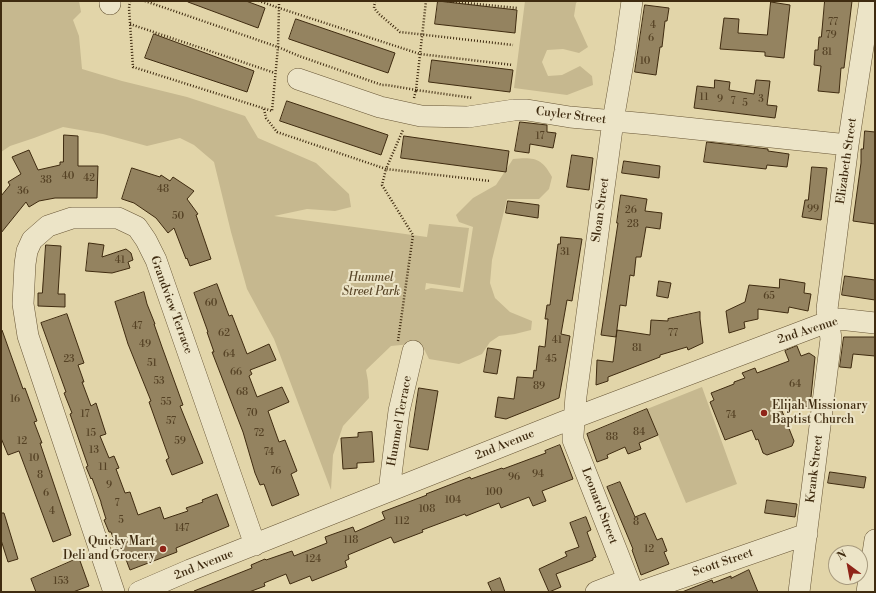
<!DOCTYPE html>
<html>
<head>
<meta charset="utf-8">
<style>
	body { margin:0 }
	#map { position:relative; width:876px; height:593px; overflow:hidden; background:#e2d5a9; font-family:"Libre Bodoni",serif }
	canvas { display:block }
	.frame { position:absolute; inset:0; border:2px solid #3f2b10; pointer-events:none }
	.north { position:absolute; left:828px; top:545px; width:40px; height:40px; box-sizing:border-box; background:#ece4c7; border:1px solid #a79a7e; border-radius:50%; rotate:328deg; font-size:11px; font-weight:700; line-height:16px; text-align:center; color:#3f2b10 }
	.north::after { content:''; display:block; margin:auto; width:14px; height:18px; background:#8f2418; clip-path:polygon(50% 0,100% 100%,50% 72%,0 100%) }
</style>
</head>
<body>
<div id="map">
<canvas width="876" height="593"></canvas>
<div class="frame"></div>
<div class="north">N</div>
</div>
<script>
const g = document.querySelector('canvas').getContext('2d');
g.lineJoin = 'round';
function fill(path, color) { g.fillStyle = color; g.fill(path, 'evenodd'); }
function stroke(path, color, width, dash) { g.strokeStyle = color; g.lineWidth = width; g.lineCap = dash ? 'butt' : 'round'; g.setLineDash(dash || []); g.stroke(path); }
function write(font, color, halo, rows, align = 'center') {
  g.font = font + ' "Libre Bodoni",serif'; g.lineWidth = 4; g.setLineDash([]); g.textBaseline = 'middle'; g.strokeStyle = halo; g.fillStyle = color; for (const [text, x, y, turn = 0] of rows) {
    g.save(); g.translate(x, y); g.rotate((+turn || 0) * Math.PI / 180); g.textAlign = isNaN(turn) ? turn : align; if (halo) g.strokeText(text, 0, 0); g.fillText(text, 0, 0); g.restore();
  }
}
fill(new Path2D(`
	M1 1H79L81 12 73 20 79 36 82 69 122 81 187 97 245 116 258 138 316 163 349 194 351 207 335 211 307 209 274 216 427 237 429 224 469 228 460 288 426 283 425 290 431 288 463 292 473 227 459 222 456 215 473 198 496 185 513 159C534 157 542 158 552 177L549 189 539 199H507L492 260 490 283 495 298 510 312 532 321 531 330 515 334 499 336 490 342 482 354 459 364 429 359 421 343 391 346 366 370 368 381 369 398 343 426 333 455 331 490 274 339 247 289 231 232 214 162 194 145 180 138 147 146 103 134 63 127 34 138 10 146 1 152Z
	M525 1H578L576 3 574 16 588 47 579 53 563 49 547 50 542 62 548 76 562 75 580 66 592 76 593 85 567 95 514 88Z
	M702 387 737 484 686 503 647 409Z`), '#c6b88f');
const building = new Path2D(`
	M188 1H246L265 8 258 28 188 2Z
	M438 1 517 10 515 33 435 24Z
	M825 1H852L844 68H841L839 93 818 91 821 66 814 65 815 50H818L819 37H821Z
	M771 2 790 5 784 58 765 56V52L720 49 724 18 739 19 738 33 767 35Z
	M645 5 669 8 667 21H665L662 47H660L656 75 635 72Z
	M296 19 395 53 388 73 289 39Z
	M154 34 254 71 247 92 145 58Z
	M432 60 513 70 510 92 429 82Z
	M715 80 730 82 729 90 754 94 756 80 770 81 767 105 777 106 775 118 694 108 697 86 714 88Z
	M287 101 388 135 381 155 280 121Z
	M520 122 547 125V132L556 133 553 148 530 144 529 153 515 151Z
	M865 131 875 132V224L853 221 861 163V149H863Z
	M64 135 78 136V166H98L97 198H55L39 201 29 207 26 202 1 233V196L10 185 8 182 21 174 12 157 29 150 38 170 60 165V162H63Z
	M404 136 509 151 506 172 401 158Z
	M707 142 768 149V151L789 154 787 167 767 165 766 169 704 162Z
	M572 155 593 158 589 190 567 187Z
	M624 161 660 166 659 178 622 173Z
	M812 167 827 168 821 220 802 217 805 200H808Z
	M132 168 160 177 161 175 170 181 173 177 194 191 187 199 198 214 196 215 211 259 190 266 187 258 186 259 174 228 168 233 156 218 134 203 122 199Z
	M621 195 647 199 645 211 662 213 660 229 646 227 641 257H636L634 276 630 275 626 306 620 305 616 337 601 335 618 223H617Z
	M508 201 539 205 538 218 506 213Z
	M561 237 582 239 572 301 567 300 561 334 570 336 559 398 506 419 495 417 498 397 514 399 517 377 533 378 534 370 536 371 539 346 545 347 548 319H545L547 305H550L558 244H560Z
	M89 243 104 245 102 257 126 249 131 253 133 260 128 262 130 268 112 273 86 271Z
	M46 245 61 246 58 294H65V307L38 306V293H42Z
	M845 276 875 280V300L842 295Z
	M780 279 805 283 804 293 811 294 808 311 789 307 788 313 758 309V319L744 322 745 328 729 333 726 311 745 302 749 285 779 288Z
	M659 281 671 283 668 298 657 296Z
	M217 284 229 316 232 315 247 354 269 344 276 360 250 370 252 374 249 376 257 397 282 387 289 402 268 411 279 442 285 440 297 471 291 474 299 495 272 506 264 484 260 485 255 473 243 432 212 352H214L207 332H208L194 293Z
	M144 292 147 304 155 324H154L162 347 183 405 180 406 203 463 172 475 166 460 169 458 149 402 151 401 128 344 115 302Z
	M700 312V319L703 343 688 350 687 347 660 355V357L608 377V381L596 385 597 360 613 362 617 330 650 335 651 320 668 321V319Z
	M67 314 84 363 78 365 84 382H82L91 406 96 403 106 434 100 436 109 458 114 456 119 468 116 469 125 493 130 492 138 515 160 507 164 519 188 511 186 508 203 502 202 500 217 494 229 526 176 548 177 552 130 570 122 549 118 551 111 532H109L104 520 106 519 101 503V502L92 478 91 479 86 467 88 466 70 414 72 413 64 393 66 392 41 323Z
	M1 330H2L23 389 25 388 37 421 34 422 42 443H40L71 535 53 542 19 451 8 455 1 438Z
	M844 337H875V356L853 354 851 368 840 367Z
	M797 346 801 356 809 353 815 357 810 407 778 401 794 441 792 446 767 455 763 453 758 439 756 440 752 430 725 440 710 402 714 400 711 393 734 384V382L745 378 742 373 755 368 757 373 789 361 785 351Z
	M488 348 501 350 497 374 484 372Z
	M419 388 438 391 428 450 410 447Z
	M647 409 658 435 639 443 641 449 628 454 625 447 607 455 608 458 597 462 587 434Z
	M372 432 374 462 357 463V468L343 469 341 438 358 437V433Z
	M560 445 573 479 542 491 546 501 533 506 529 497 501 508 499 503 466 516 465 514 422 530 423 532 394 543 391 537 348 555 349 559 345 561 347 567 312 581 310 576 290 584 286 574 264 583 265 586 249 592H194V591L252 568 251 565 265 559 266 560 292 551 294 556 327 543 325 537 353 527 355 532 385 519 382 512 427 495 426 494 470 477 471 479 502 468 503 469 546 453 545 451Z
	M830 472 866 477 864 488 828 483Z
	M620 482 635 517 645 513 657 540 662 538 667 551 664 552 669 564 641 575 632 550 633 549 607 487Z
	M767 500 797 504 795 517 765 513Z
	M1 513H4L18 559 8 562 1 540Z
	M586 517 591 530 587 532 596 557 593 558V560L556 574 561 587 549 592 539 569 567 556 565 552 579 547 570 523Z
	M79 558 89 586 73 592H36L31 579Z
	M749 570 758 592H682L712 580 713 583 731 576V578Z
	M500 578 505 592H492L488 583Z`);
fill(building, '#948360');
stroke(building, '#3f2b10', 1);
const minor = new Path2D(`
	M110 1V4
	M632 1 625 51 613 121 576 396 573 435V440L633 592
	M298 79 380 107 421 116 468 117 514 110H527L570 117 648 124 848 145
	M389 491 399 411 413 351
	M114 592 28 336 23 304 25 264 27 251 32 240 48 226 72 218H118L137 227 146 240 156 260 255 545
	M139 592 190 570 563 422 830 321 839 319 875 323
	M596 592 627 580
	M640 592 807 534
	M799 592 831 339 827 309 848 145 870 1
	M867 592 875 540`);
stroke(minor, '#685636', 22);
stroke(new Path2D(`
	M130 1 129 8 133 67 272 111 278 47 279 8 259 1
	M145 1 278 47 299 56 382 85H387L416 90 426 1
	M279 1V8L420 54 513 65
	M375 1 374 8 379 14 400 32 513 45
	M447 1 517 8
	M130 24 275 73
	M414 98 416 90 473 98
	M264 109 266 118 277 132 386 169 403 130
	M398 341 413 235 382 185 386 169 490 181`), '#3f2b10', 2.5, [1, 2]);
stroke(minor, '#ece4c7', 21);
for (const [x, y, r, color] of [
	[764,413,4,"#8f2418"],
	[163,549,4,"#8f2418"]
]) { const dot = new Path2D(); dot.arc(x, y, r, 0, 2 * Math.PI); g.fillStyle = color; g.fill(dot); stroke(dot, '#ece4c7', 1.5); }
write('10px', '#544124', null, [
	["77",833,23],
	["4",653,26],
	["79",831,36],
	["6",651,39],
	["81",827,53],
	["10",645,62],
	["11",704,98],
	["9",720,100],
	["3",761,100],
	["7",733,102],
	["5",745,104],
	["17",540,137],
	["40",68,177],
	["42",89,179],
	["38",46,181],
	["48",163,190],
	["36",23,192],
	["99",813,210],
	["26",631,211],
	["50",178,217],
	["28",633,225],
	["31",565,253],
	["41",120,261],
	["65",769,297],
	["60",211,304],
	["47",137,327],
	["62",224,334],
	["77",673,334],
	["41",557,341],
	["49",145,345],
	["81",637,349],
	["64",229,355],
	["23",69,360],
	["45",551,360],
	["51",152,364],
	["66",236,373],
	["53",159,382],
	["64",795,385],
	["89",539,387],
	["68",242,393],
	["16",15,400],
	["55",166,403],
	["70",252,414],
	["17",85,415],
	["74",731,416],
	["57",171,422],
	["84",639,433],
	["15",91,434],
	["72",259,434],
	["88",612,438],
	["12",22,442],
	["59",180,442],
	["13",94,451],
	["74",269,453],
	["10",34,459],
	["11",103,468],
	["76",276,472],
	["94",538,475],
	["8",40,476],
	["96",514,478],
	["9",109,486],
	["100",494,493],
	["6",46,494],
	["104",453,501],
	["7",117,504],
	["108",427,510],
	["4",52,512],
	["5",121,521],
	["112",402,522],
	["8",636,523],
	["147",182,529],
	["118",351,541],
	["12",649,550],
	["124",313,560],
	["153",61,582]
]);
write('12px', '#3f2b10', '#ece4c7', [
	["Cuyler Street",571,116,7],
	["Elizabeth Street",847,161,-82],
	["Sloan Street",601,210,-82],
	["Grandview Terrace",171,305,70],
	["2nd Avenue",808,331,-18],
	["Hummel Terrace",400,421,-80],
	["2nd Avenue",505,445,-22],
	["Krank Street",815,469,-83],
	["Leonard Street",599,506,69],
	["Scott Street",723,563,-19],
	["2nd Avenue",204,565,-22]
]);
write('italic 12px', '#5a4729', '#ece4c7', [
	["Hummel",371,278],
	["Street Park",371,292]
]);
write('12px', '#3f2b10', '#ece4c7', [
	["Elijah Missionary",772,406],
	["Baptist Church",772,420],
	["Quicky Mart",155,542,"right"],
	["Deli and Grocery",155,556,"right"]
], 'left');
</script>
</body>
</html>
